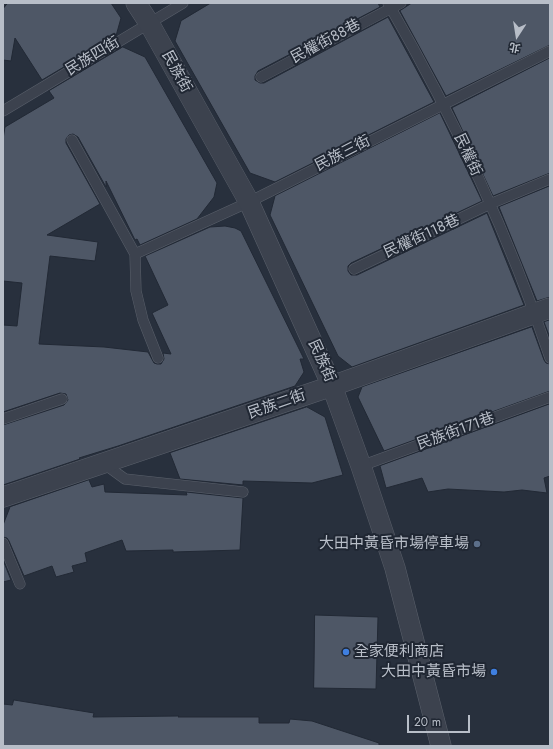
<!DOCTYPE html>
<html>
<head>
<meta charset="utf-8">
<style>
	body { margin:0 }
	#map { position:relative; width:553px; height:749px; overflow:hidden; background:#28303d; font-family:Jost,"Noto Sans TC",sans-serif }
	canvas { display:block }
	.frame { position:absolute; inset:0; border:4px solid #b8bec8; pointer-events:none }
	.north { position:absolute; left:497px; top:16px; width:40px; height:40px; -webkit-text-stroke:3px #202733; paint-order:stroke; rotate:192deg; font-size:11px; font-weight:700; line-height:16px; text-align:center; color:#b8bec8 }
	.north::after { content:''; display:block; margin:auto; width:14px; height:18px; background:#b8bec8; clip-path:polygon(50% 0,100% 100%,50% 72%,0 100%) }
	.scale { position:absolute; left:407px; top:715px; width:63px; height:18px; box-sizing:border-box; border:2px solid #b8bec8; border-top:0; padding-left:5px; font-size:12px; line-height:14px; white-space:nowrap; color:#b8bec8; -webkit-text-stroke:3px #202733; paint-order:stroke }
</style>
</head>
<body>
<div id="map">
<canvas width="553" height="749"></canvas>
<div class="frame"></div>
<div class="north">北</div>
<div class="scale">20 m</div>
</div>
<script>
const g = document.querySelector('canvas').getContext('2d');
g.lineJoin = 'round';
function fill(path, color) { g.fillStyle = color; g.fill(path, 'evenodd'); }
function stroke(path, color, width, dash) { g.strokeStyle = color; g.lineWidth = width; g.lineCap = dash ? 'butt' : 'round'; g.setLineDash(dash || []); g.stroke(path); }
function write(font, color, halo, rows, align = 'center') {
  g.font = font + ' Jost,"Noto Sans TC",sans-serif'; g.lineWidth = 4; g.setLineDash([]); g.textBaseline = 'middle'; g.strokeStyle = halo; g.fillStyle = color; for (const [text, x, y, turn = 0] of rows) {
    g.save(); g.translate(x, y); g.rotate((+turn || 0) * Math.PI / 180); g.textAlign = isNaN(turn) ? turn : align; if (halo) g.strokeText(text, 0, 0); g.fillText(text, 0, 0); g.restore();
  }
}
const building = new Path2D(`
	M8 3H111L121 18 116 36 42 80 15 38 11 61 3 60V9Z
	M211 3H378L380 7 258 71 255 76V80L260 83H264L388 17 434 102 275 182 250 173 175 41 181 21Z
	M412 3H550V45L446 96 400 11Z
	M123 47 145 57 217 183 214 197 197 219 140 245 137 239 135 240 106 181V187L78 137 73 134 69 135 66 139V143L100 204 47 235 98 242 95 261 50 256 39 344 104 347 148 352 154 363 157 364H161L164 359 163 353 171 354 152 313 168 305 145 256 210 227 225 226 235 228 241 231 304 359H300L304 372 295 386 118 446 79 458 80 459 3 485V425L64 405 68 400 66 394 60 393 3 412V325L17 326 22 283 3 281V139L5 127 54 98 49 91Z
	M550 58V173L493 196 452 108Z
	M440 113 482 201 351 263 348 266V271L351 275H357L487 213 524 305 352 367 338 356 270 215 275 196Z
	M550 186V297L537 301 499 207Z
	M550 320V338L544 322Z
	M532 327 544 360 546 363 550 364V391L384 451 358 397 362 387Z
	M550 404V476L544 478 547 493 522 490 504 492 448 489 428 492 422 478 386 488 380 466Z
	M307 407 325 417 343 475 312 483 243 481V485L180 479 170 453Z
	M89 480 92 487 104 484 105 492 187 495 186 492 243 498 240 550 173 552V550L126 551 122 540 85 553 87 562 72 566 74 572 56 577 52 566 24 576 9 541 7 538 3 537V525L10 507Z
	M3 560 11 580 3 582Z
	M315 615 378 617 376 689 314 688Z
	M14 700 94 713 93 717 179 716 178 717H259V723H289L290 719 312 721 379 743V746H3V704L12 705Z`);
fill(building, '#4e5766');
stroke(building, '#222935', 1);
const service = new Path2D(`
	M388 3C453 116 509 235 550 358
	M261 77 401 3
	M3 111 183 3
	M72 140 135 254 136 291 143 320 158 358
	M135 254 249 202 550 51
	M354 269 490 204 550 179
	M3 419 62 399
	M103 463 125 479 243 492
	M361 466 550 397
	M3 543 20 584`);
const minor = new Path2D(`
	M136 3 149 23 249 202 332 386 361 466 395 568 441 746
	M3 497 332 386 550 308`);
stroke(service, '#5a606b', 11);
stroke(minor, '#5a606b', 21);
stroke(service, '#3c424e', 10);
stroke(minor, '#3c424e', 20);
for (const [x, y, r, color] of [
	[477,544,4,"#5c6f8a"],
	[346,652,4,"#3f7fe0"],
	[494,672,4,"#3f7fe0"]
]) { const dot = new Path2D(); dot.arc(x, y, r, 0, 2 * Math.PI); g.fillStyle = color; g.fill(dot); stroke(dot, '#202733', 1.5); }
write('15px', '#b8bec8', '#202733', [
	["民權街88巷",326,42,-28],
	["民族四街",93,57,-31],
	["民族街",176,72,61],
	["民族三街",343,154,-27],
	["民權街",467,155,65],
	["民權街118巷",422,237,-25],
	["民族街",321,361,66],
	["民族二街",277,405,-19],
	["民族街171巷",456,432,-20]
]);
write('15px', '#b8bec8', '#202733', [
	["大田中黃昏市場停車場",469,544],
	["全家便利商店",354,652,"left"],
	["大田中黃昏市場",486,672]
], 'right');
</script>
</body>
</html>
